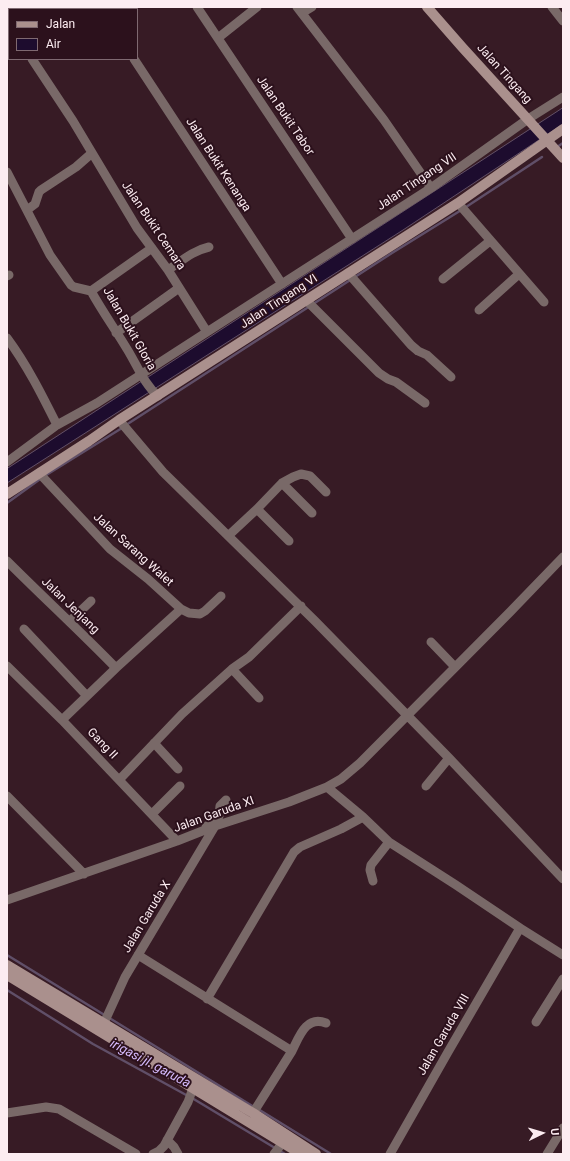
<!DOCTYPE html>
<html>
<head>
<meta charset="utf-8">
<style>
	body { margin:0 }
	#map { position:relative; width:570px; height:1161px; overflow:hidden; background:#371b25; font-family:Roboto,sans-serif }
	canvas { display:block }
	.frame { position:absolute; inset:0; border:8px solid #fcecf1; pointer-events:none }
	.legend { position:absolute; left:8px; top:8px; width:130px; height:52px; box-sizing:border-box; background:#2c111c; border:1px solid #7f6971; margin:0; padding:5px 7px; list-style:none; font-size:12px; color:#fcecf1 }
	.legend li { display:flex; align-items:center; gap:8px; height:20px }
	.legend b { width:20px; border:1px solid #7f6971 }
	.north { position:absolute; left:522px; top:1113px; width:40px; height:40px; -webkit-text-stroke:3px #2c111c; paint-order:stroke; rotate:85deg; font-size:11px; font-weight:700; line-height:16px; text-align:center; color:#fcecf1 }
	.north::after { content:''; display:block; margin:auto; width:14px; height:18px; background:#fcecf1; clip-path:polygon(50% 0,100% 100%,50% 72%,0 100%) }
</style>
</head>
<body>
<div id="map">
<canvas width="570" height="1161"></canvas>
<div class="frame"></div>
<ul class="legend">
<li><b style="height:5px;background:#aa908d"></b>Jalan</li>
<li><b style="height:11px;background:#1d0c2e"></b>Air</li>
</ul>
<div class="north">U</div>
</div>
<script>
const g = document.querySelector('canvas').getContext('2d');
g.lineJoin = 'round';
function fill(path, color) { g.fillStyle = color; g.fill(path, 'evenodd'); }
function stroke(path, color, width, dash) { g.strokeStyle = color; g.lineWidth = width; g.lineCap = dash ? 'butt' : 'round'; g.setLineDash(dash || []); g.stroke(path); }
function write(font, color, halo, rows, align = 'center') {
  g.font = font + ' Roboto,sans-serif'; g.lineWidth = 4; g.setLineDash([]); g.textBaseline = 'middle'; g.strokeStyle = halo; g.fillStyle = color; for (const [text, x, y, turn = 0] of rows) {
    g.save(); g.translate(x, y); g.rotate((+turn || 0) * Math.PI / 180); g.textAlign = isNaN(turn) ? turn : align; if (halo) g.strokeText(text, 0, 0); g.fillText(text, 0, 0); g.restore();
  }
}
const water = new Path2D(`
	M563 108V124L403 230 7 483V469Z`);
fill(water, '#1d0c2e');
stroke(water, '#604f68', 1);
stroke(new Path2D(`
	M557 147 563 143
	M126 425 392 253 463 209 542 157
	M7 503 43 477 122 428
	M7 955 254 1107
	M7 990 93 1044 188 1096
	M192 1098 275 1148
	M258 1109 331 1154
	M280 1151 285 1154`), '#604f68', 2.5);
stroke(new Path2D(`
	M100 7 101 9
	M197 7 352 239
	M297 7 384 120 431 188
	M552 7 563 21
	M302 13 312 7
	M7 22 9 25
	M218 38 257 7
	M32 59 73 121 137 228 168 270 207 332 431 188 528 119 563 97
	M134 59 282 284
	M7 172 50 255 71 285 74 287 91 291
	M458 203 544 302
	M27 210 35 204 39 192 41 190 76 167 92 153
	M152 248 91 291C102 311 115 329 127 349 137 365 144 384 158 396
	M168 270C183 260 192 251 209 247
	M348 273 411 345 418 351 427 355 451 377
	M7 276 9 275
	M443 279 490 241
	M306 300 379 373 388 379 396 382 425 403
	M479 310 519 274
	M116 333 179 288
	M7 338C27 365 42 395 57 425
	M119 420 163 472 315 621 449 758 563 879
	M7 462 57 425 97 403 207 332
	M39 473 110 549 148 579 181 609 189 613 200 614 205 611 221 596
	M282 483 312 513
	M257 509 289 541
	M228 536 257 509 282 483 293 477 301 474 310 476 326 492
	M7 561C43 597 80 631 116 668
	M70 621 91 601
	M24 629 87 696
	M431 642 455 667
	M7 666 62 720 177 841
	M232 669 259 698
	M62 720 116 668 181 609
	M154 743 178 769
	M119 780 182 714 232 669 249 657 301 606
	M426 786 449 758
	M327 787 363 817 389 842 456 885 520 928 563 955
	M7 796 84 874
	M152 814 180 786
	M206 827 219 816 220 806 226 800
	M373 881 370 870 371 865 389 842
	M7 900 177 841 215 826 289 802 327 787 341 779 360 763 510 612 563 557
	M138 955 292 1051 253 1113
	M207 999 294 852 300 847 341 829 363 817
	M536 1022 563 979
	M104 1023 125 977 215 826
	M292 1051C299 1037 306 1015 326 1023
	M7 1113 46 1107 59 1109 136 1154
	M167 1140 174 1147 178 1154
	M153 1154 159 1151 164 1146 188 1102 193 1088
	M274 1154 287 1137
	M390 1154 448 1052 520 928
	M547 1154 563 1128`), '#796968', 9);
stroke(new Path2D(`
	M427 7 462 47 563 158
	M7 494 89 441 119 420 230 349 458 203 563 129
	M7 965 253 1113 316 1154
	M7 975 301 1154`), '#aa908d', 10);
write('12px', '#fcecf1', '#2c111c', [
	["Jalan Tingang",504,74,48],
	["Jalan Bukit Tabor",285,116,56],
	["Jalan Bukit Kenanga",218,165,57],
	["Jalan Tingang VII",417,182,-34],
	["Jalan Bukit Cemara",153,226,56],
	["Jalan Tingang VI",279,302,-33],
	["Jalan Bukit Gloria",129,329,60],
	["Jalan Sarang Walet",133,550,42],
	["Jalan Jenjang",70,606,44],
	["Gang II",102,744,46],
	["Jalan Garuda XI",214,815,-20],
	["Jalan Garuda X",147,917,-59],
	["Jalan Garuda VIII",444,1035,-60]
]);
write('italic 13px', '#d6bbfe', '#2c111c', [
	["irigasi jl. garuda",150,1064,28]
]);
</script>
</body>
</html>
